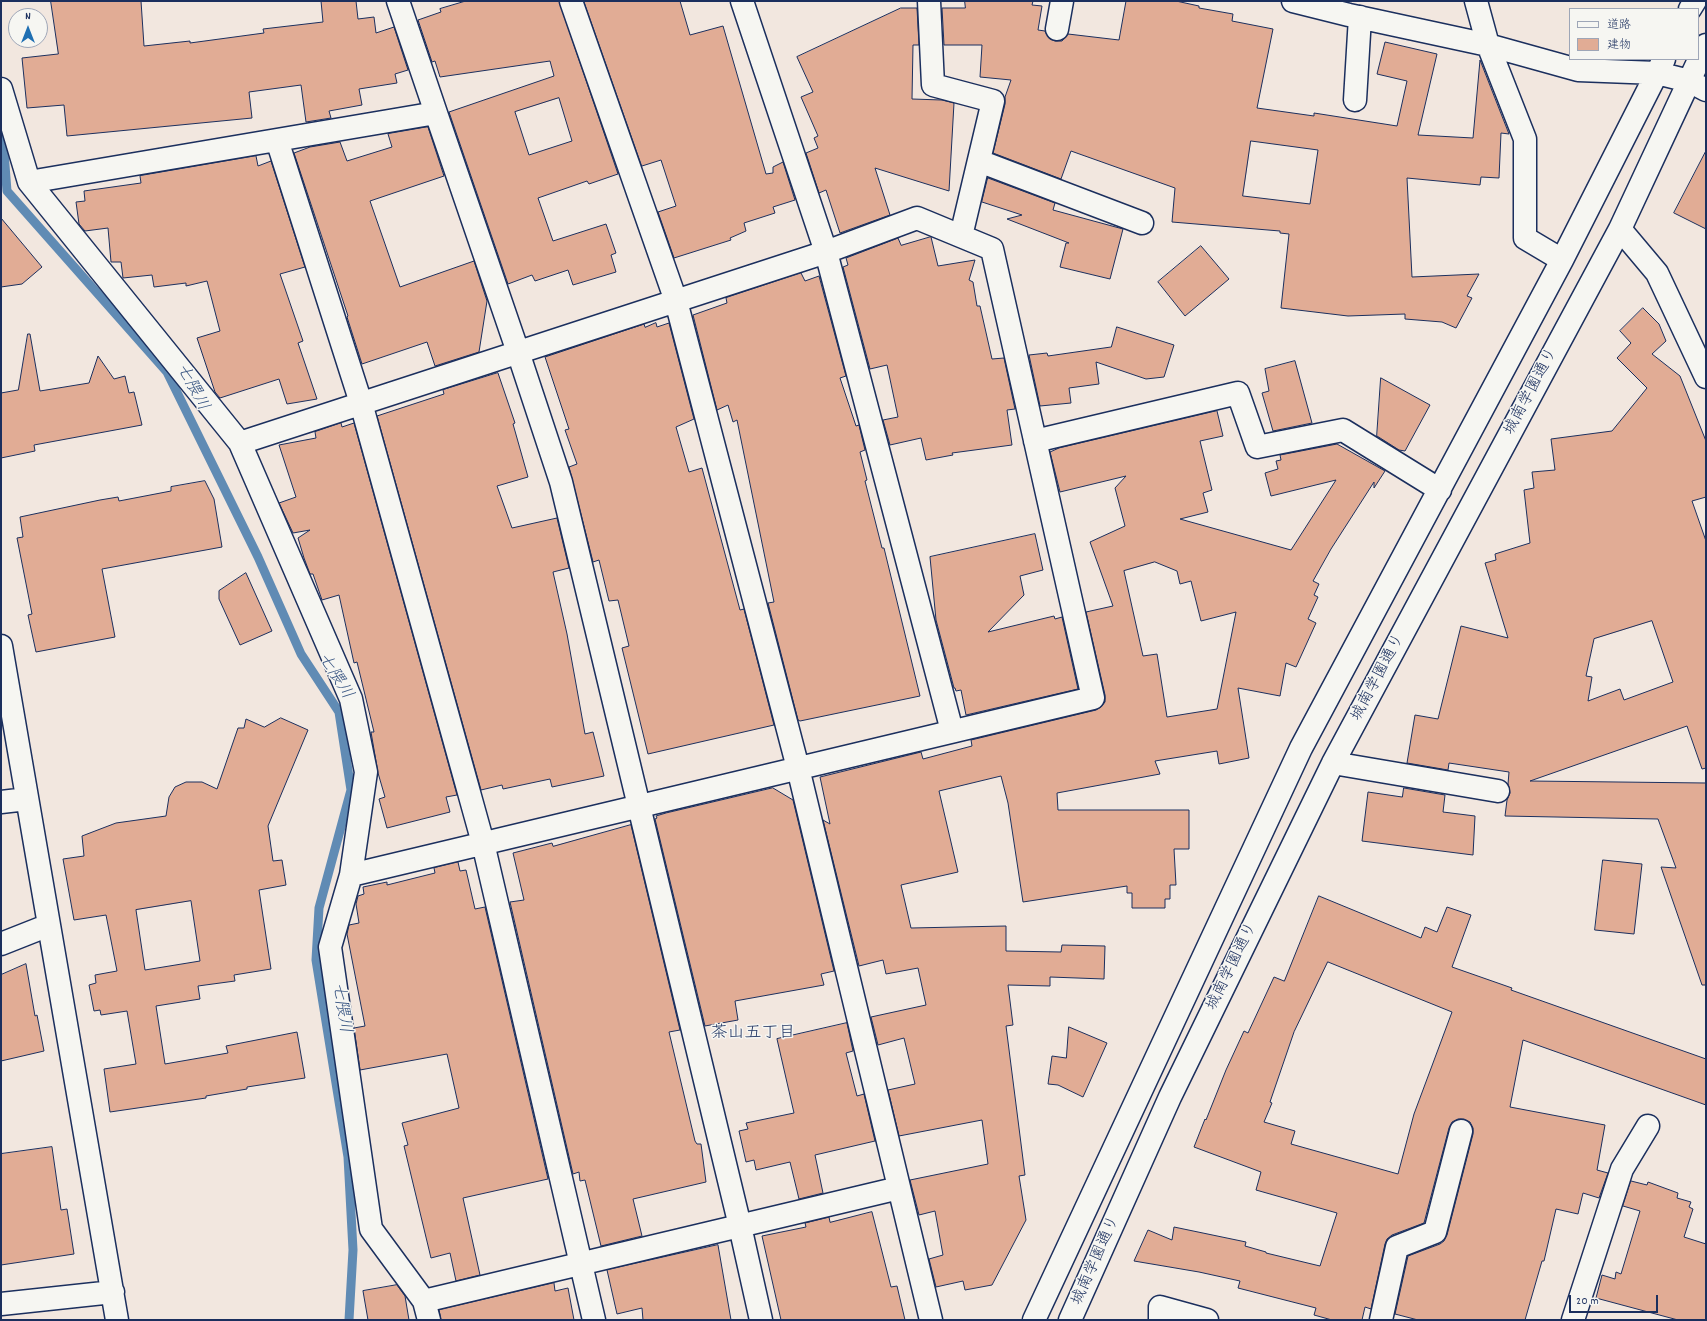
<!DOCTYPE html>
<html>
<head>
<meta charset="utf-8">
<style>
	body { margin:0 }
	#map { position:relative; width:1707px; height:1321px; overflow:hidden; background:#f2e7df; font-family:Dekko,"Klee One",sans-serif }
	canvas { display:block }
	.frame { position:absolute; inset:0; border:2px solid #1b2f5e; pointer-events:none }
	.legend { position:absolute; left:1569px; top:8px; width:130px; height:52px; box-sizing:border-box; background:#f6f6f2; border:1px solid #9ea6b7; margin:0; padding:5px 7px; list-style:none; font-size:12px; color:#1b2f5e }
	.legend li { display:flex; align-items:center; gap:8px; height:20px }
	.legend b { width:20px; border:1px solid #9ea6b7 }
	.north { position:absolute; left:8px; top:8px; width:40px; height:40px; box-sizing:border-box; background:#f6f6f2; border:1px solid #9ea6b7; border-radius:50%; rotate:0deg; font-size:11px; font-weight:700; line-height:16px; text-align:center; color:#1b2f5e }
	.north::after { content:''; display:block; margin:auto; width:14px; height:18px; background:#1f6fb2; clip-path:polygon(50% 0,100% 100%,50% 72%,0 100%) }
	.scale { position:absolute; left:1569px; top:1295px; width:89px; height:18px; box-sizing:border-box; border:2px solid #1b2f5e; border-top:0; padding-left:5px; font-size:12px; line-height:14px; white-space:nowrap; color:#1b2f5e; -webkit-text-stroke:3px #f6f6f2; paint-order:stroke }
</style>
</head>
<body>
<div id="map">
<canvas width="1707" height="1321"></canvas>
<div class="frame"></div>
<ul class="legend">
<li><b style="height:5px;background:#f6f6f2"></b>道路</li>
<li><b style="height:11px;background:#e1ac95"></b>建物</li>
</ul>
<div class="north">N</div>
<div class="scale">20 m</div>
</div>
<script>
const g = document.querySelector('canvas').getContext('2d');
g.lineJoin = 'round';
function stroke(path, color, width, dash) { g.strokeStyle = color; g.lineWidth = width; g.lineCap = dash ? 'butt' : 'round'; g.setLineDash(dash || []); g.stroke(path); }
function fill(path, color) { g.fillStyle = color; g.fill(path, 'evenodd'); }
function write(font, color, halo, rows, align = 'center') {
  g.font = font + ' Dekko,"Klee One",sans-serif'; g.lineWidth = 3; g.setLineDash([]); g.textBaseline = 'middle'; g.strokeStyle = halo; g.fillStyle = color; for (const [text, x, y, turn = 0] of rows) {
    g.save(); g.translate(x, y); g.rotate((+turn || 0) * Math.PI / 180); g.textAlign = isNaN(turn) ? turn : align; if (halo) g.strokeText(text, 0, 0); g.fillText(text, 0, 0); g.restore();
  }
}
stroke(new Path2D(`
	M1 135 3 139 7 191 167 372 258 557 301 654 339 712 351 790 319 908 316 960 348 1157 353 1250 349 1320`), '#608bb4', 9);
const building = new Path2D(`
	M51 1H141L144 46 190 41V43L264 33 263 29 323 22 321 1H356L358 19 374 17 376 33 394 27 408 70 395 74 397 83 359 89 362 105 329 111 331 118 306 122 301 85 249 92 252 118 67 136 64 105 27 108 22 58 58 54Z
	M466 1H559L618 174 589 184 587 181 538 198 553 241 606 224 616 253 611 255 616 272 573 285 568 270 535 281 532 275 508 284 449 112 554 76 550 61 440 77 435 61 432 62 418 20 441 12 440 9ZM559 98 572 141 529 155 515 112Z
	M584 1H680L690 35 723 26 766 174 773 173V167L783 162 795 200 773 207 775 213 744 223 746 231 730 238 731 240 674 258 658 212 676 206 661 160 642 166Z
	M965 1H1033L1032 5 1042 6 1038 30 1045 31 1049 38 1055 41H1062L1068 34 1119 40 1126 1H1176L1199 6V8L1233 14 1232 21 1273 29 1257 108 1314 116V113L1397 126 1407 81 1377 74 1385 42 1437 54 1418 135 1473 138 1480 60 1509 134 1501 133 1499 178 1481 177 1480 185 1407 178 1412 277 1479 274 1467 296 1472 298 1456 328 1442 322 1405 319V314L1348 316 1281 308 1289 234 1280 233V231L1172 222 1175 188 1071 151 1061 179 993 153 1005 104V97L1011 80 980 77 982 45H944L942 8H965ZM1251 141 1318 150 1310 204 1243 196Z
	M901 8H917L919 45H913L912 99 942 100 954 103 949 191 875 168 890 215 840 233 826 190 819 193 806 153 818 148 814 138 818 136 801 97 813 92 797 57Z
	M428 127 444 176 370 201 400 287 474 261 487 301 479 352 435 366 427 342 362 364 347 317 348 316 294 153 310 147 340 142 347 161 392 147 388 134Z
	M1706 151V229L1674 213Z
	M256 156 258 166 271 161 305 267 280 274 303 341 298 343 317 399 287 404 279 379 220 398 215 392 197 338 220 331 207 281 186 286V283L154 287 152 275 123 278 121 262H111L108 228 85 231 79 224 76 202 85 201 84 191 141 183 140 176Z
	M988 178 1055 203 1053 210 1123 229 1110 279 1060 267 1066 243H1069L1007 219 1022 215 982 202Z
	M1 218 42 267 22 284 1 287Z
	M931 237 938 266 975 260 969 280 973 282 977 306H980L992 359 1004 358 1015 409 1007 410 1012 445 952 453 953 455 926 460 921 438 890 445 883 420 898 417 887 365 870 369 843 267 848 265 846 258 898 238 901 245Z
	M1201 246 1229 279 1185 316 1158 282Z
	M801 273 805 281 819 276 846 376 840 378 856 426 859 425 865 450 860 452 867 480 865 481 882 548H884L920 696 800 721 798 720 768 603 774 602 737 420 733 422 728 405 717 410 693 315 727 303 726 298Z
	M1643 308 1659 324 1666 341 1652 354 1680 376 1706 441V497L1692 501 1706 541V768L1702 769 1687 726 1530 781 1706 783V985H1702L1661 867 1676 868 1658 819 1505 816 1507 800 1510 793 1508 784 1509 772 1449 763 1448 770 1407 763 1415 715 1438 719 1461 626 1508 638 1485 563 1496 560 1495 554 1530 543 1524 490 1534 488 1532 472 1555 470 1551 439 1612 431 1647 388 1617 358 1631 343 1620 331ZM1652 621 1673 682 1624 700 1620 689 1588 701 1592 677 1586 676 1594 639Z
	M656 323 657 327 669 323 694 419 676 427 689 472 702 468 740 610 744 609 774 725 648 754 622 648 629 646 618 600 609 601 599 560 593 562 569 467 577 464 565 430 569 429 545 357 644 324 645 327Z
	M1117 327 1174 345 1164 377 1146 379 1096 362 1099 384 1069 388 1071 403 1040 406 1029 355 1047 353 1048 356 1111 347Z
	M28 334H30L40 391 89 383 98 356 114 379 125 376 129 393 134 392 142 425 34 445 35 451 1 458V393L18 390Z
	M1295 361 1312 423 1273 431 1262 393 1269 391 1265 369Z
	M498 373 515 423 513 424 528 477 497 486 512 528 557 518 569 568 553 572 567 634 585 734 593 732 604 776 552 787 550 779 503 789 502 785 481 790 377 416 444 394 443 390Z
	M1381 378 1430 405 1405 451 1399 450 1377 436Z
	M1217 411 1223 436 1200 441 1212 490 1203 493 1208 512 1180 519 1291 550 1336 480 1271 496 1265 473 1278 469 1276 461 1281 460 1280 455 1337 444 1385 471 1374 488V482L1331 549 1313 581 1319 584 1314 595 1318 597 1308 619 1316 623 1296 667 1286 663 1280 696 1238 688 1249 758 1219 764 1217 751 1155 761 1160 774 1057 793 1058 810H1189V849H1174L1176 885H1170V899H1165V908H1132V893H1127V886L1023 902 1008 803 1001 776 939 791 958 872 901 885 911 928 1006 926V951L1061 952 1062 945 1105 946 1104 979 1050 977V986L1008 985 1013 1025 1006 1026 1025 1175 1019 1176 1026 1220 992 1285 965 1290 963 1281 936 1287 929 1259 943 1255 935 1211 919 1215 910 1180 988 1164 982 1120 899 1136 888 1090 915 1084 904 1038 878 1045 871 1017 926 1005 918 968 886 974 883 960 859 966 823 820 830 824 820 777 921 752 923 759 972 746 971 740 1096 710 1101 707 1105 702V695L1086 612 1113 606 1090 542 1125 526 1115 488 1126 476 1060 492 1050 452 1059 448ZM1155 562 1177 571 1180 584 1191 581 1201 621 1236 612 1217 709 1167 717 1157 654 1143 656 1124 571Z
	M341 423 342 427 354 423 457 795 446 797 450 812 387 828 379 799 385 797 378 773 371 732H374L357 662 354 663 339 595 322 600 313 574H310L304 558 298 538 310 530 293 533 279 503 296 497 279 445 316 438 315 432Z
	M205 481 214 499 222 547 102 569 115 637 36 652 28 615 32 614 17 538 23 537 20 517 100 500 118 497 119 501 171 491V487Z
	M1035 534 1043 570 1020 576 1024 595 988 632 1054 616 1055 619 1062 617 1078 689 966 715 961 690 956 691 955 688H954L936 620 930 557Z
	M246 573 272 631 240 645 219 599V591Z
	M281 718 308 730 268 826 273 861 282 860 286 885 259 890 271 969 234 975 235 981 198 986 200 999 156 1006 165 1064 228 1053 226 1046 297 1032 305 1078 247 1087V1089L206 1096V1098L110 1112 104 1069 136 1064 127 1011 101 1015 100 1010 94 1011 89 985 96 983 95 975 117 971 106 915 74 920 63 859 84 856 82 836 116 823 166 816 169 797 175 787 186 782H202L217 789 238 728H244L246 719 264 727ZM191 901 200 961 145 970 136 910Z
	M773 788 793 800 834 971 821 974 824 985 735 1001 738 1020 705 1026 655 819 657 818 656 816 666 813Z
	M1404 788 1445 795 1443 812 1475 816 1473 855 1362 841 1368 792 1402 797Z
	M631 825 680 1030 669 1032 695 1141 697 1144H701L706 1182 633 1199 642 1236 601 1246 585 1180 580 1181 579 1172 573 1174 510 902 524 900 513 853 552 843 553 846Z
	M1603 860 1642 864 1634 934 1595 930Z
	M458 862 460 871 466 870 475 909 485 907 548 1179 463 1198 480 1275 456 1281 450 1253 431 1258 404 1146 408 1145 402 1123 459 1108 447 1054 360 1070 354 1028 365 1026 347 934 349 925 359 923 356 904 358 896 364 894 363 887 387 882V885L435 873 434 868Z
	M1319 896 1421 938 1425 927 1437 932 1447 907 1471 915 1452 967 1512 988 1511 990 1706 1059V1105L1523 1040 1510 1107 1605 1125 1597 1170 1608 1173 1599 1198 1583 1193 1578 1214 1556 1209 1544 1261H1542L1525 1320H1418L1395 1314 1408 1256 1440 1244 1444 1241 1447 1235 1473 1134V1128L1470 1122 1464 1119H1458L1452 1122 1449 1128 1424 1223 1392 1235 1387 1239 1385 1244 1371 1309 1365 1307 1362 1320H1332L1314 1315 1316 1308 1238 1288 1240 1281 1199 1272 1134 1261 1148 1230 1172 1240 1174 1227 1246 1242 1245 1246 1266 1252V1253L1320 1266 1337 1213 1256 1190 1261 1172 1194 1147 1205 1119 1206 1120 1226 1070 1244 1031 1248 1033 1274 977 1284 981ZM1328 962 1452 1012 1414 1114 1398 1174 1291 1144 1295 1131 1264 1122 1272 1103 1270 1102 1294 1032Z
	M26 964 35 1016 37 1015 44 1051 1 1061V975Z
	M847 1023 853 1051 846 1053 857 1096 864 1094 875 1141 815 1155 823 1193 799 1199 790 1162 756 1170 754 1160 746 1162 739 1131 748 1129 746 1123 794 1113 777 1039Z
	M1069 1027 1107 1043 1083 1097 1058 1085 1048 1084 1052 1056 1066 1058Z
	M52 1147 61 1210 67 1209 74 1254 1 1265V1154Z
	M1631 1181 1647 1185 1648 1182 1678 1193 1677 1198 1691 1202 1689 1207 1693 1209 1684 1237 1706 1244V1320H1678L1596 1298 1602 1275 1615 1279 1616 1272 1621 1274 1640 1211 1623 1206Z
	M872 1212 891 1287 897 1286 905 1320H781L762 1236 806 1227 805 1223 829 1217 830 1222Z
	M718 1245 731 1320H643L642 1308 617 1314 607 1270Z
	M554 1283 555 1291 568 1288 574 1320H441L439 1310Z
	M397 1285 405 1296 409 1320H368L363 1291Z`);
fill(building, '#e1ac95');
stroke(building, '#1b2f5e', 1);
const minor = new Path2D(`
	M571 1 676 301 798 768 931 1320
	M742 1 826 252 952 731
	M929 1 933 85 993 101 961 236
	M1293 1 1349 15 1488 45 1578 70 1657 73 1689 81 1706 90
	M1476 1 1488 45 1525 139V238L1562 260
	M1690 9 1695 1
	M1057 29 1062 1
	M1 89 29 182
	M1355 100 1360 17
	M436 113 518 352 561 482 740 1226 761 1320
	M277 140 361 403 483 843 594 1320
	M979 161 1142 223
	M1620 229 1657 273 1706 377
	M1035 441 1238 393 1257 447 1343 430 1440 490
	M240 443 351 699 366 772 351 875 330 947 371 1229 424 1301 429 1320
	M1 646 117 1320
	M1333 763 1498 791
	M1 802 27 799
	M351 875 1093 698 992 249 917 218 826 252 240 443 29 182 436 113 398 1
	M1 944 49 925
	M424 1301 899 1188
	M1 1304 113 1292
	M1034 1320 1301 748 1562 260 1664 59
	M1070 1320 1170 1097 1333 763 1620 229 1706 45
	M1160 1320V1307L1207 1320
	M1381 1320 1397 1247 1435 1232 1461 1131
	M1573 1320 1622 1169 1648 1126`);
stroke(minor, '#1b2f5e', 25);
stroke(minor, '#f6f6f2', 22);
write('16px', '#1b2f5e', '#f6f6f2', [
	["城南学園通り",1532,392,-62],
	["城南学園通り",1379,678,-62],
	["城南学園通り",1233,967,-64],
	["城南学園通り",1097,1261,-66]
]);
write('italic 17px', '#385582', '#f6f6f2', [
	["七隈川",191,388,62],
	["七隈川",334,677,58],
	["七隈川",340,1008,81]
]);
write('17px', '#1b2f5e', '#f6f6f2', [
	["茶山五丁目",753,1035]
]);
</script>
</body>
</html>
